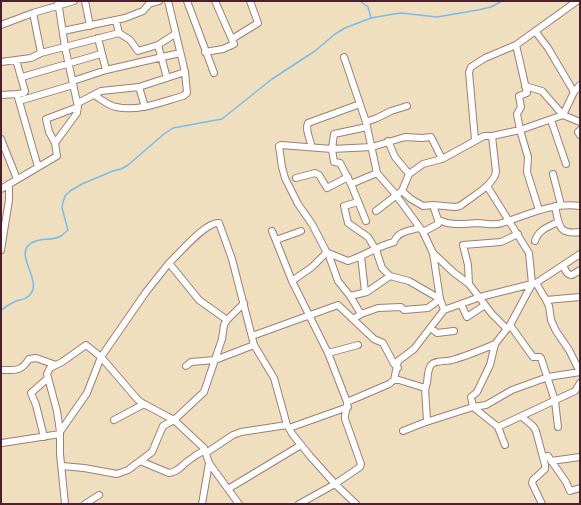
<!DOCTYPE html>
<html>
<head>
<meta charset="utf-8">
<style>
	body { margin:0 }
	#map { position:relative; width:581px; height:505px; overflow:hidden; background:#efdfbf; font-family:"Gochi Hand",sans-serif }
	canvas { display:block }
	.frame { position:absolute; inset:0; border:2px solid #4a1f2b; pointer-events:none }
</style>
</head>
<body>
<div id="map">
<canvas width="581" height="505"></canvas>
<div class="frame"></div>
</div>
<script>
const g = document.querySelector('canvas').getContext('2d');
g.lineJoin = 'round';
function stroke(path, color, width, dash) { g.strokeStyle = color; g.lineWidth = width; g.lineCap = dash ? 'butt' : 'round'; g.setLineDash(dash || []); g.stroke(path); }
stroke(new Path2D(`
	M360 1 368 7 371 18
	M1 310C5 308 9 304 14 302 17 300 23 300 26 298 46 286 18 260 27 247 35 236 51 242 61 236 63 234 66 232 68 230L62 208 63 202 65 196 70 191 82 184 113 171 121 169 128 165 164 134 173 128 222 119 272 79 315 51 335 34 345 28 371 18 394 14 401 13 437 17 478 10 491 7 502 1`), '#78bcee', 1.5);
const minor = new Path2D(`
	M85 1 90 26
	M187 1 214 73
	M33 13 41 53
	M116 21 119 33 130 40 138 51 158 45 175 34
	M1 25 33 13 74 1
	M63 31 125 18 143 11 149 4 159 1
	M535 31 548 48 574 92
	M98 38 106 70
	M232 39 258 23 250 1
	M158 45 167 78
	M516 45 527 93 519 96 521 107 517 114 520 130 528 157 527 172 539 210
	M205 52 223 49 234 44 215 1
	M344 57 366 122 377 173 396 195 423 232 433 253 453 272 469 284 492 314 507 329
	M16 60 25 91 24 93 17 94
	M1 62 31 58 41 53 119 33
	M22 77 101 54
	M73 81 106 70 180 53
	M525 86 542 91 563 115 580 122
	M139 87 145 107
	M1 95 17 94 38 167
	M94 95C101 99 109 106 116 107 138 112 162 102 183 96L187 93 185 72 168 1
	M19 101 73 85
	M78 103 101 91 139 87 185 72
	M551 120 566 164
	M366 122 377 118 391 111 407 106
	M580 130 578 132 580 135
	M1 139 17 179
	M475 140 469 72 471 67 485 58 516 45 577 1
	M388 141 395 157 409 174
	M55 143 49 132 46 119 78 107
	M312 147C310 139 305 130 308 123L360 104
	M553 174 561 205
	M296 178 315 173 319 175 327 188 348 177
	M351 184 377 173
	M487 186 529 253 532 284 510 325 495 344 490 365 477 392 471 397 473 407 498 427 505 445
	M1 189 57 156 55 143 77 113 78 107 65 47 58 1
	M402 191 411 199 423 206 433 205 455 207 460 206C470 198 494 185 496 172L492 136
	M433 205 438 220
	M555 206C559 225 558 235 580 232
	M376 211 402 191 409 174 423 164 442 159 484 136H492L520 130 563 115 574 92 580 85
	M366 221 351 184 340 163 334 162 332 149 334 134 367 127
	M272 231 292 281 328 353 347 402C348 409 344 414 345 419L361 464 360 467 335 484 299 504
	M423 232 438 224V220C452 226 462 224 477 223 485 223 495 226 502 223 528 215 552 202 580 206
	M276 240 301 231
	M535 241C538 230 548 227 558 222
	M1 250 9 200V184
	M328 253 348 261C364 256 378 246 394 242 398 231 409 231 419 228
	M433 253 440 299 444 310
	M361 256 365 292
	M169 263C179 254 206 221 219 223L232 259 254 345 274 378 287 425 293 435 310 456 335 484 356 504
	M563 265C565 269 566 275 572 275L580 270
	M292 281 312 267 327 252
	M536 283 546 300 580 297
	M469 284 468 265 463 245 501 242 518 234
	M350 296 367 292 390 276
	M546 300 549 306 551 320 556 331 569 350 580 372
	M461 304 467 317 485 305
	M361 314 350 296 338 281 328 253 326 251 312 224 298 204 285 178 282 167 279 146 281 145 332 149 372 147 405 137 422 138 431 137 442 159
	M353 319 361 314 378 308 401 307 404 310 428 308 440 299 409 281 390 276 382 268 376 250 368 237 348 223 344 206 358 202
	M510 325 533 357H540L541 358 555 401 558 427
	M431 328 437 333 454 331
	M252 336 338 305 374 339 383 343 394 364 398 368
	M328 353 358 345
	M186 366 191 362 215 360 254 345
	M1 370C15 370 21 372 29 359L36 358 56 365
	M394 380H399L425 388 427 421
	M425 389C429 382 426 372 431 365 435 360 446 362 452 360 467 356 481 350 495 344
	M347 402 389 384 394 380 398 361 414 349 444 310 480 297 536 283 580 254
	M522 417 533 426 536 431 545 465V469L533 480 532 483 542 504
	M114 420 144 404
	M498 427 575 391 580 383
	M289 428 348 407
	M403 431 423 423 473 407 486 405 512 390 548 377 580 372
	M60 432 87 393 101 357 146 292 169 263 199 300 227 320
	M44 437 36 405 31 393 48 378
	M2 443 60 434
	M206 453 233 435 241 432 287 425
	M543 457 548 456 566 482 570 491 580 488
	M140 461 169 473C178 472 181 466 188 461 193 457 199 453 205 450
	M551 461 580 457
	M62 466 84 468 117 474 128 470 152 452 163 426 174 420 204 392 222 339 224 325 227 320 244 303
	M228 489 301 445
	M65 504 60 454V432L57 411 47 374 50 368 62 362 86 345 101 357 138 400 144 404 174 420 204 448 209 463 239 504
	M85 504 99 495
	M202 504 209 463`);
stroke(minor, '#9c7f75', 8);
stroke(minor, '#fff', 6);
</script>
</body>
</html>
